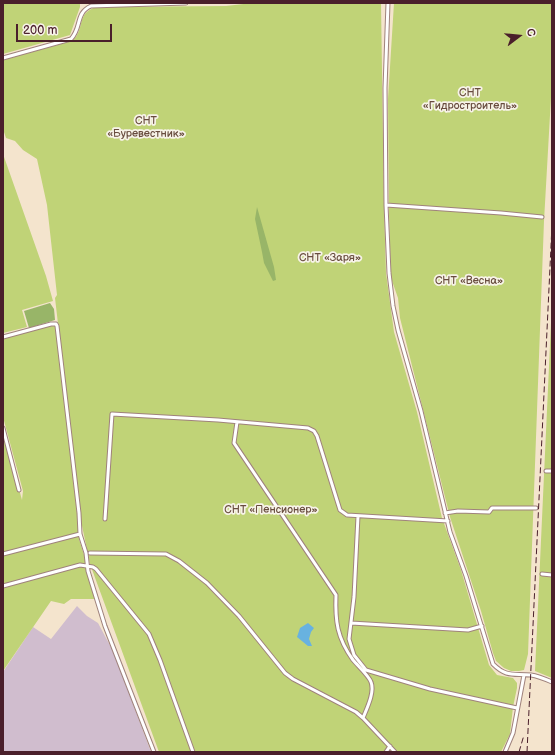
<!DOCTYPE html>
<html>
<head>
<meta charset="utf-8">
<style>
	body { margin:0 }
	#map { position:relative; width:555px; height:755px; overflow:hidden; background:#f4e4cd; font-family:"Balsamiq Sans",sans-serif }
	canvas { display:block }
	.frame { position:absolute; inset:0; border:4px solid #4a1f2b; pointer-events:none }
	.north { position:absolute; left:499px; top:16px; width:40px; height:40px; -webkit-text-stroke:3px #f7f3e8; paint-order:stroke; rotate:74deg; font-size:11px; font-weight:700; line-height:16px; text-align:center; color:#4a1f2b }
	.north::after { content:''; display:block; margin:auto; width:14px; height:18px; background:#4a1f2b; clip-path:polygon(50% 0,100% 100%,50% 72%,0 100%) }
	.scale { position:absolute; left:16px; top:24px; width:96px; height:18px; box-sizing:border-box; border:2px solid #4a1f2b; border-top:0; padding-left:5px; font-size:12px; line-height:14px; white-space:nowrap; color:#4a1f2b; -webkit-text-stroke:3px #f7f3e8; paint-order:stroke }
</style>
</head>
<body>
<div id="map">
<canvas width="555" height="755"></canvas>
<div class="frame"></div>
<div class="north">С</div>
<div class="scale">200 m</div>
</div>
<script>
const g = document.querySelector('canvas').getContext('2d');
g.lineJoin = 'round';
function fill(path, color) { g.fillStyle = color; g.fill(path, 'evenodd'); }
function stroke(path, color, width, dash) { g.strokeStyle = color; g.lineWidth = width; g.lineCap = dash ? 'butt' : 'round'; g.setLineDash(dash || []); g.stroke(path); }
function write(font, color, halo, rows, align = 'center') {
  g.font = font + ' "Balsamiq Sans",sans-serif'; g.lineWidth = 3.5; g.setLineDash([]); g.textBaseline = 'middle'; g.strokeStyle = halo; g.fillStyle = color; for (const [text, x, y, turn = 0] of rows) {
    g.save(); g.translate(x, y); g.rotate((+turn || 0) * Math.PI / 180); g.textAlign = isNaN(turn) ? turn : align; if (halo) g.strokeText(text, 0, 0); g.fillText(text, 0, 0); g.restore();
  }
}
fill(new Path2D(`
	M77 606 87 616 98 623 113 651 151 752H3V672L33 627 51 639Z`), '#d0bdce');
fill(new Path2D(`
	M3 3H80V7L70 35 3 54Z
	M252 3H381L384 206 386 273 394 332 417 412 442 518 461 570 489 665 497 675 513 678 517 683V688L513 707 510 734 501 752H159L90 564 81 521 55 298 57 295 47 205 37 159 23 150 15 141 6 138 3 129V60L72 41C86 29 75 14 96 7L226 6Z
	M394 3H552V80L544 221 528 654 524 670 519 671H511L504 668 496 661 493 653 481 611 450 517 400 318 398 298 391 278 389 215 388 99Z
	M3 154 46 276 53 301 22 310 27 327 3 333Z
	M552 301V678L535 671Z
	M54 325 56 327 77 513 79 539 86 561 87 570 95 599H71L64 604 51 601 3 671V431L22 500 23 491 3 417V338Z`), '#c0d377');
fill(new Path2D(`
	M257 207 274 267 276 280 273 281 264 263 262 252 255 219Z
	M50 303 54 309 55 320 29 328 24 311Z`), '#98b568');
fill(new Path2D(`
	M308 623 314 628 311 632 309 639 312 646H308L297 637 300 628Z`), '#68b2e0');
const minor = new Path2D(`
	M388 3 385 88 386 205 389 273 393 306 398 330 421 411 450 532 466 576 493 664C507 678 514 673 531 675 538 676 545 679 552 682
	M3 58 71 39C82 28 75 13 91 6L186 3
	M386 205 501 213 542 217
	M3 337 51 324H56L57 326 79 513 80 534 86 553 88 571 105 626 154 752
	M237 422 234 443 336 595C335 621 337 638 353 660 358 666 369 676 371 682 375 692 367 708 363 718
	M3 428 19 490
	M546 471H552
	M445 513 458 511 489 512 492 508H536
	M358 516 354 597 349 639 354 655 366 670 430 689 517 708
	M105 519 112 414 218 420 308 428 314 431 317 436 340 510 347 515 448 521
	M90 553 166 554 179 561 207 583 239 616 285 673 293 679 356 712 363 718 395 752
	M3 554 80 534
	M542 574 552 575
	M3 586 80 565 93 567 96 569 149 634 160 660 193 752
	M351 623 468 630 482 626
	M386 752 390 746
	M505 752 513 733 524 675`);
stroke(minor, '#9f827c', 5);
stroke(minor, '#fff', 3);
stroke(new Path2D(`
	M519 752 524 735
	M527 752 552 225`), '#4a1f2b', 1, [6, 3]);
write('11px', '#684c3e', '#f7f3e8', [
	["СНТ",470,93],
	["«Гидростроитель»",470,106],
	["СНТ",146,121],
	["«Буревестник»",146,134],
	["СНТ «Заря»",330,258],
	["СНТ «Весна»",469,281],
	["СНТ «Пенсионер»",271,510]
]);
</script>
</body>
</html>
